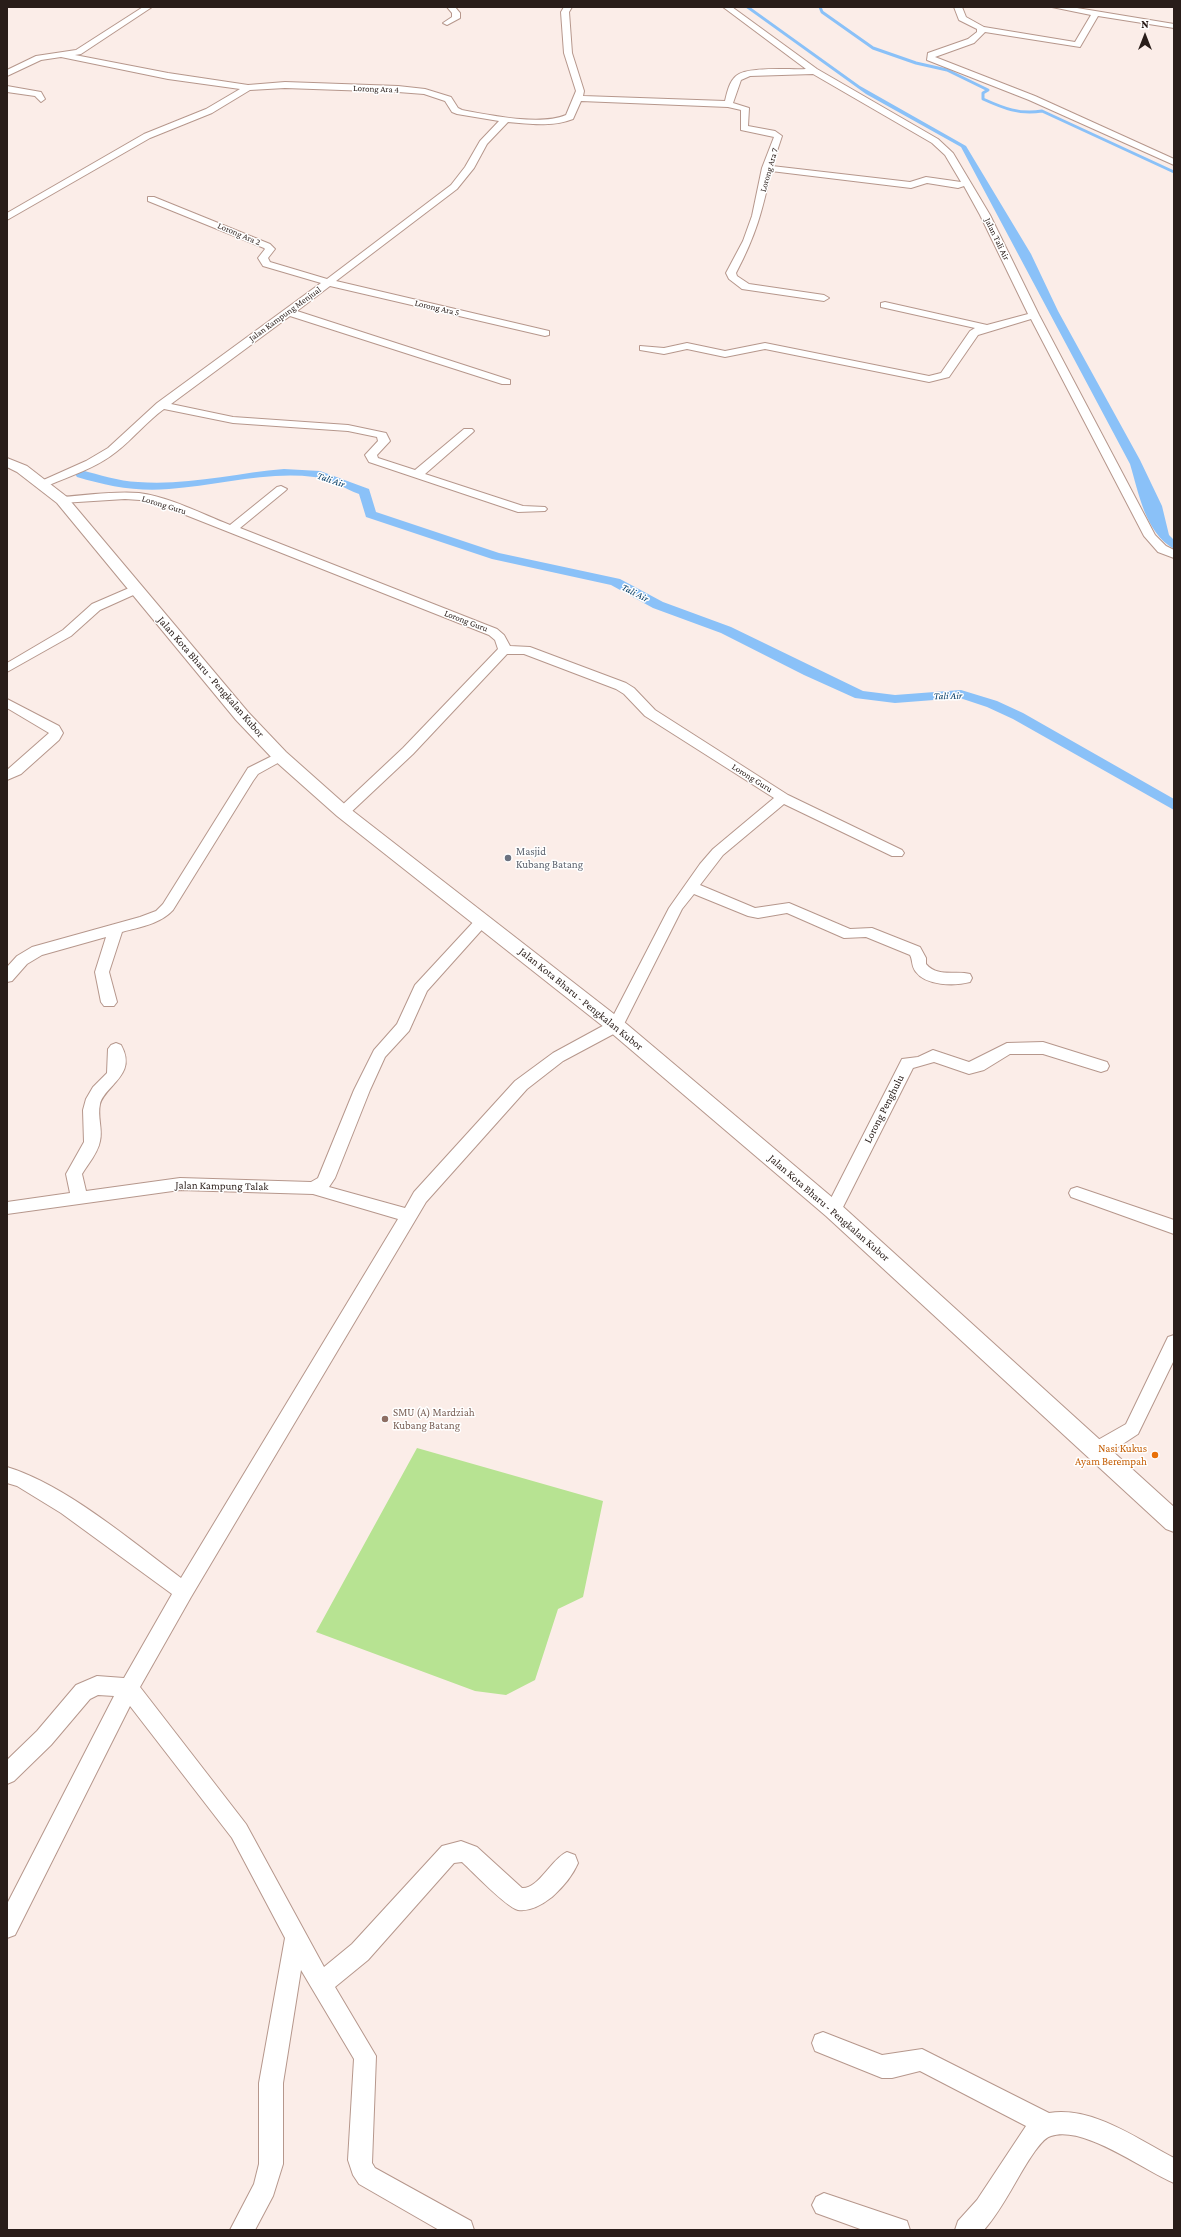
<!DOCTYPE html>
<html>
<head>
<meta charset="utf-8">
<style>
	body { margin:0 }
	#map { position:relative; width:1181px; height:2237px; overflow:hidden; background:#fbede8; font-family:"Crimson Pro",serif }
	canvas { display:block }
	.frame { position:absolute; inset:0; border:8px solid #291d19; pointer-events:none }
	.north { position:absolute; left:1125px; top:16px; width:40px; height:40px; -webkit-text-stroke:3px #fff; paint-order:stroke; rotate:0deg; font-size:11px; font-weight:700; line-height:16px; text-align:center; color:#291d19 }
	.north::after { content:''; display:block; margin:auto; width:14px; height:18px; background:#291d19; clip-path:polygon(50% 0,100% 100%,50% 72%,0 100%) }
</style>
</head>
<body>
<div id="map">
<canvas width="1181" height="2237"></canvas>
<div class="frame"></div>
<div class="north">N</div>
</div>
<script>
const g = document.querySelector('canvas').getContext('2d');
g.lineJoin = 'round';
function fill(path, color) { g.fillStyle = color; g.fill(path, 'evenodd'); }
function stroke(path, color, width, dash) { g.strokeStyle = color; g.lineWidth = width; g.lineCap = dash ? 'butt' : 'round'; g.setLineDash(dash || []); g.stroke(path); }
function write(font, color, halo, rows, align = 'center') {
  g.font = font + ' "Crimson Pro",serif'; g.lineWidth = 3; g.setLineDash([]); g.textBaseline = 'middle'; g.strokeStyle = halo; g.fillStyle = color; for (const [text, x, y, turn = 0] of rows) {
    g.save(); g.translate(x, y); g.rotate((+turn || 0) * Math.PI / 180); g.textAlign = isNaN(turn) ? turn : align; if (halo) g.strokeText(text, 0, 0); g.fillText(text, 0, 0); g.restore();
  }
}
fill(new Path2D(`
	M417 1448 603 1501 583 1597 558 1609 535 1680 506 1695 475 1691 316 1632Z`), '#b7e392');
fill(new Path2D(`
	M745 7H750L860 86 966 146 1031 254 1058 311 1140 460 1162 506 1169 535 1174 540V549C1145 532 1139 494 1130 464L961 147 866 94Z`), '#8ac1f8');
stroke(new Path2D(`
	M820 7 822 12 873 48 916 63 947 70 988 90 983 93V99C1003 108 1020 115 1042 111L1174 172`), '#8ac1f8', 3);
fill(new Path2D(`
	M284 469 320 471 369 489 376 512 499 553 620 579 663 602 731 627 863 691 895 695 961 690 997 701 1023 713 1174 799V810L1013 719 987 707 960 698 895 703 855 698 804 675 721 633 653 608 611 585 492 559 366 517 359 494C345 489 330 478 314 477 266 471 217 486 169 489 137 492 107 486 77 477L75 474 81 470C100 475 118 481 138 482 186 486 236 473 284 469Z`), '#8ac1f8');
const minor = new Path2D(`
	M143 7H152L81 54 75 55 168 73 248 85 285 82 398 86 425 89 451 97 458 108 462 110C490 115 540 126 566 115L576 91 564 53 561 12 564 7H572L569 12 572 53 584 91 583 96 725 101C727 93 729 82 736 76 747 66 790 70 806 69L723 7H732L817 69 938 139 953 153 990 215 1039 315 1155 535 1166 546 1174 550V558L1158 552 1144 536 1031 319 978 335 949 377 929 382 765 349 725 357 687 349 664 354 640 350V346L664 348 687 343 725 351 765 343 929 376 941 373 970 331 975 328 881 307V303L885 302 987 325 1028 314 980 215 964 186 958 188 927 183 911 188 771 171C762 212 756 235 736 273L737 276 749 284 824 295 829 298 824 301 742 289 729 279 726 273 743 241 752 216 762 168 774 137 741 130V110L728 107 581 101 573 119C553 127 530 124 508 122L487 144 474 168 457 189 336 281 549 331V335L545 336 330 286 297 311 510 380V384H502L290 316 171 404 233 417 348 425 386 433 390 441 377 455 378 458 415 470 464 429H472L474 431 472 433 425 474 523 506 545 507 547 509 545 511 518 512 369 462 365 455 378 441 377 437 348 431 233 423 164 409C146 422 133 439 116 452 96 468 70 476 47 486H39L37 484 39 482 86 461 108 448 157 403 321 283 263 266 258 258 265 249 264 248 148 201V197H154L270 244 275 249 268 258 270 262 327 279 451 185 465 167 480 141 499 121 457 114 452 112 445 101 424 94 398 92 285 88 250 90 212 113 150 138 7 220V213L144 134 206 109 240 89 168 79 61 57 41 60 7 76V70L36 56 76 50ZM813 74 932 143 945 155 961 182 926 177 910 182 772 166 782 136 775 131 748 126 749 108 733 103 741 80 750 76Z
	M447 7H455L460 13V18L447 25 443 23 452 17V13Z
	M954 7H962L966 17 984 27 1075 42 1091 15 1052 7H1071L1174 24V28L1098 16 1080 47 985 32 974 43 935 57 1035 96 1174 159V165L1029 100 927 60 928 53 968 39 977 32V29L959 20Z
	M7 86 41 92 45 99 41 102 35 96 7 92Z
	M281 486 287 489 285 491 240 528 497 629 504 635 510 646 530 647 626 683 634 688 655 710 788 795 902 850 904 853 902 856H892L784 804 723 855 700 885 755 908 789 903 850 929 872 928 920 947 926 958V964C938 978 956 970 970 974L972 978 970 982C955 986 926 986 916 972 911 966 913 960 910 955L866 937 844 938 787 913 758 918 748 916 694 894 682 909 621 1030 563 1061 527 1089 426 1202 191 1597 140 1687 246 1824 324 1967 352 1944 442 1846 461 1841 477 1847 522 1888C539 1889 551 1859 567 1852L575 1855 578 1863C573 1875 562 1888 552 1897 543 1904 530 1912 518 1910 506 1907 473 1872 462 1862L454 1863 368 1960 335 1987 376 2056 372 2163 375 2168 471 2221 474 2230H439L359 2184 353 2175 348 2160 354 2059 301 1970 283 2083V2164L273 2196 255 2230H230L254 2184 259 2164V2083L285 1938 232 1838 130 1706 15 1935 7 1938V1904L114 1696 98 1695 90 1699 51 1745 14 1781 7 1784V1760L37 1731 76 1685 97 1676 124 1678 172 1594 61 1513 17 1486 7 1483V1467C66 1485 131 1541 181 1578L398 1219 313 1194 180 1190 7 1214V1202L70 1193 66 1174 84 1142 83 1110 86 1099 93 1087 107 1073 108 1049 111 1045 116 1043 121 1045C138 1075 105 1085 100 1104 97 1117 103 1129 100 1141 98 1153 88 1164 82 1174L86 1191 180 1178 311 1182 318 1178 354 1090 374 1050 397 1024 415 985 477 918H487L489 921 487 924 427 991 409 1031 385 1057 370 1090 335 1178 329 1187 405 1208 414 1192 515 1081 553 1053 610 1022 669 908 700 864 713 849 774 798 645 716 624 694 616 689 524 654H507L413 754 348 815H338L336 812 338 809 403 748 498 649 495 640 489 635 168 508 140 500 125 499 62 503 56 500 62 497C87 495 114 491 139 493 170 497 202 514 230 525L277 487Z
	M136 585 140 586 142 589 140 592 100 610 71 636 7 672V663L63 630 92 604Z
	M7 699 59 726 63 733 59 740 21 774 7 780V770L49 733 7 708Z
	M280 752 285 753 287 756 285 759 258 774 253 781 173 910C160 924 140 927 122 932L109 972 117 1002 114 1006H104L101 1002 95 972 106 937 42 955 27 964 12 981 7 982V967L17 956 32 947 140 917 156 911 163 904 248 768Z
	M1043 1042 1107 1062 1109 1066 1107 1070 1101 1072 1043 1054H1010L984 1070 969 1074 934 1062 913 1068 839 1215 833 1216 827 1215 825 1210 902 1059 918 1057 933 1050 969 1062 1007 1043Z
	M1077 1187 1174 1220V1234L1071 1197 1069 1193 1071 1189Z
	M1174 1335V1360L1138 1434 1103 1457 1096 1459 1089 1457 1087 1451 1089 1445 1126 1424 1168 1337Z
	M823 2032 882 2055 922 2049 1049 2113C1093 2106 1137 2139 1174 2158V2183C1143 2170 1084 2125 1051 2136 1044 2138 1039 2146 1035 2151 1017 2176 1005 2206 984 2230H955L958 2221 977 2200 1026 2126 920 2071 892 2078H882L815 2051 812 2043 815 2035Z
	M824 2193 907 2221 910 2230H863L816 2213 812 2205 816 2197Z`);
const major = new Path2D(`
	M7 458 27 466 67 497 248 712 286 752 349 808 623 1021 840 1204 1174 1507V1532L1166 1529 826 1216 609 1031 337 816 274 760 236 720 57 503 17 472 7 467Z`);
stroke(minor, '#b6978c', 2);
stroke(major, '#b6978c', 2);
fill(minor, '#fff');
fill(major, '#fff');
for (const [x, y, r, color] of [
	[508,858,4,"#6b7280"],
	[385,1419,4,"#8d6e63"],
	[1155,1455,4,"#e8710a"]
]) { const dot = new Path2D(); dot.arc(x, y, r, 0, 2 * Math.PI); g.fillStyle = color; g.fill(dot); stroke(dot, '#fff', 1.5); }
write('9px', '#291d19', '#fff', [
	["Lorong Ara 4",376,89,2],
	["Lorong Ara 7",769,170,-74],
	["Lorong Ara 2",239,234,23],
	["Jalan Tali Air",997,239,64],
	["Lorong Ara 5",437,308,13],
	["Jalan Kampung Menjual",285,314,-36],
	["Lorong Guru",164,505,17],
	["Lorong Guru",466,621,21],
	["Lorong Guru",752,778,32]
]);
write('italic 10px', '#013963', '#fff', [
	["Tali Air",331,480,19],
	["Tali Air",635,593,27],
	["Tali Air",948,696,-1]
]);
write('11px', '#291d19', '#fff', [
	["Jalan Kota Bharu - Pengkalan Kubor",211,677,49],
	["Jalan Kota Bharu - Pengkalan Kubor",581,999,39],
	["Lorong Penghulu",884,1109,-63],
	["Jalan Kampung Talak",222,1186,1],
	["Jalan Kota Bharu - Pengkalan Kubor",829,1208,41]
]);
write('11px', '#5b616d', '#fff', [
	["Masjid",516,852],
	["Kubang Batang",516,865]
], 'left');
write('11px', '#785e54', '#fff', [
	["SMU (A) Mardziah",393,1413],
	["Kubang Batang",393,1426]
], 'left');
write('11px', '#c56008', '#fff', [
	["Nasi Kukus",1147,1449],
	["Ayam Berempah",1147,1462]
], 'right');
</script>
</body>
</html>
